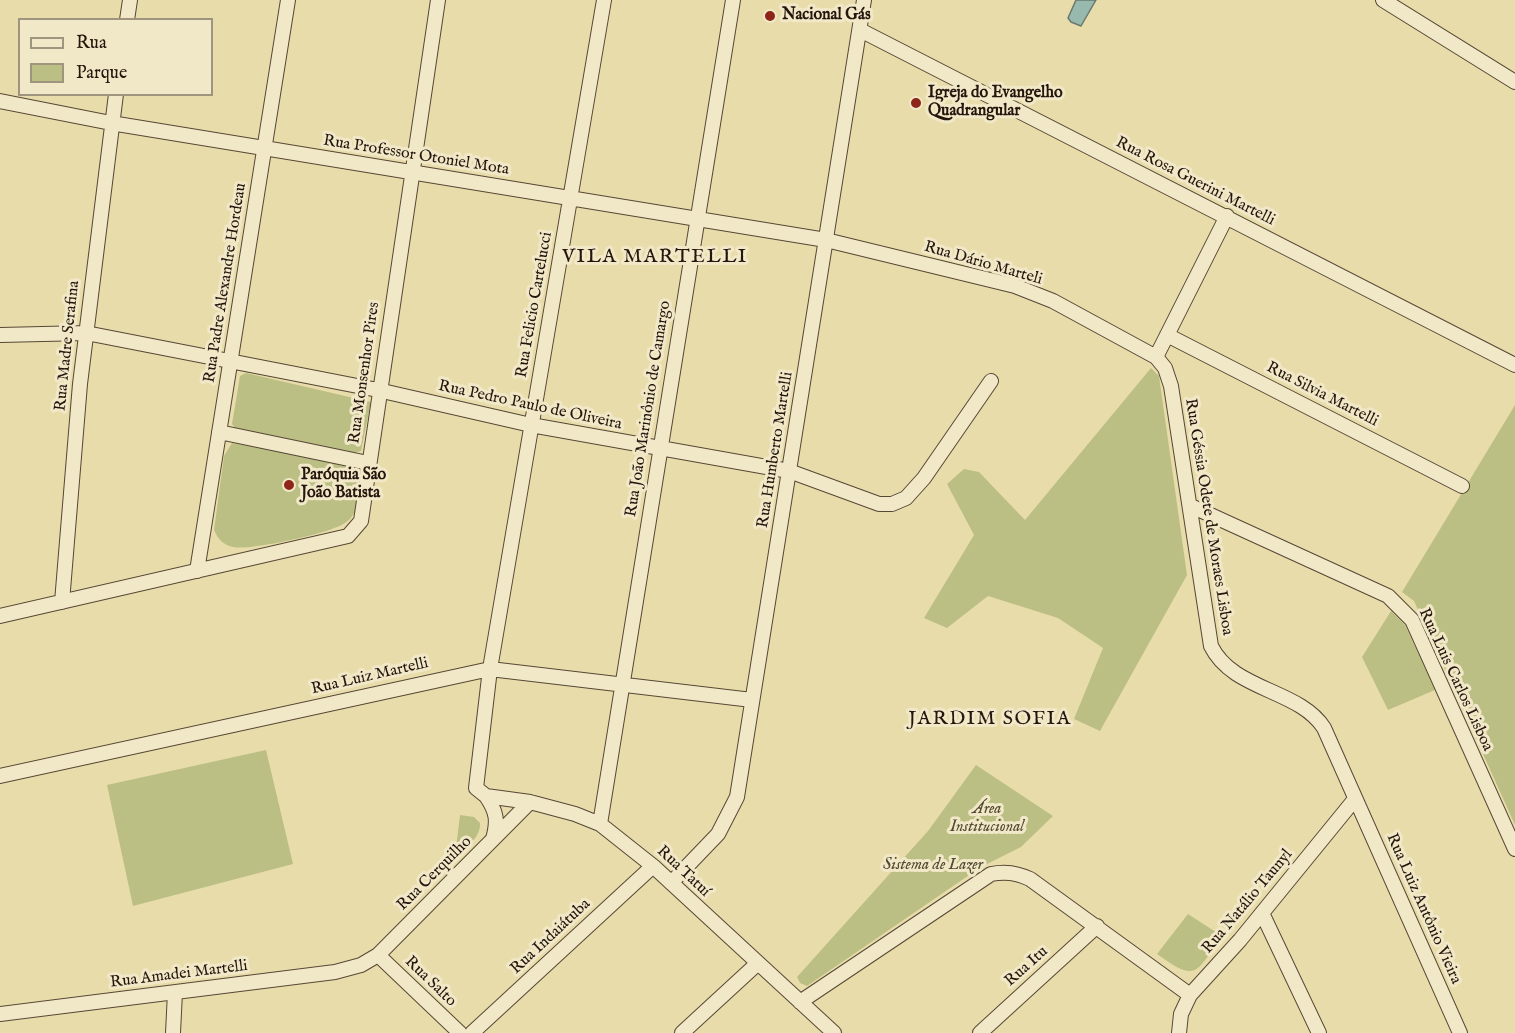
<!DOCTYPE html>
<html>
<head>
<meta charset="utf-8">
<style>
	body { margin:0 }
	#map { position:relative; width:1515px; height:1033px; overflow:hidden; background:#e9dcab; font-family:"IM FELL English",serif }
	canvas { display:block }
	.legend { position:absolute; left:18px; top:18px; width:195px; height:78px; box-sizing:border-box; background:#f1e8c8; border:2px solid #9f947d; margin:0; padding:8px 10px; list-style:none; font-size:18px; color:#25160d }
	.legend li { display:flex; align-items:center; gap:12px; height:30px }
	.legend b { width:30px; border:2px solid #9f947d }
</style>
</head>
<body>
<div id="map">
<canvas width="1515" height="1033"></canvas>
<ul class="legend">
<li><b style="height:8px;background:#f1e8c8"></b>Rua</li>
<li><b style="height:16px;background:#bcbf84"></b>Parque</li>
</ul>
</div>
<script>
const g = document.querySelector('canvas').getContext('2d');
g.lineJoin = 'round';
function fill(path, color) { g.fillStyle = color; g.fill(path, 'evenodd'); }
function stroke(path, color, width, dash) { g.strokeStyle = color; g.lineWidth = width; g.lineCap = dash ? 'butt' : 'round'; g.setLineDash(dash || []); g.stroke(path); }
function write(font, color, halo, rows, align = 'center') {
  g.font = font + ' "IM FELL English",serif'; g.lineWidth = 6; g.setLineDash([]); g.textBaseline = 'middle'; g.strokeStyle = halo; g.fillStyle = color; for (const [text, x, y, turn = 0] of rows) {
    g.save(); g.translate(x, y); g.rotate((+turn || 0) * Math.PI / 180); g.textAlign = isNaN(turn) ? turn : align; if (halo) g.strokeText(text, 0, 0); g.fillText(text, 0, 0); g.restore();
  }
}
fill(new Path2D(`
	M1151 368 1159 376 1187 575 1100 731 1074 719 1103 648 1058 618 988 596 947 628 924 618 974 535 947 484 964 469 979 472 1025 520Z
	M246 373 371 402 361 451 354 453 236 429 232 424 240 376Z
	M1515 405V825L1414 601 1402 592Z
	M232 443 339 461C345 463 352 465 355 469 367 482 360 514 345 523 332 533 249 551 233 547 223 545 218 539 214 530L224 456Z
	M1391 611 1405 625 1435 690 1388 710 1362 657Z
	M266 750 293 864 133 906 107 785Z
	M976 765 1053 816 1021 847 981 867 807 986 800 983 797 977 928 831Z
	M460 815 474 817 480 823C481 838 466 847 455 856Z
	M1188 914 1222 936C1196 972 1198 984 1157 954Z`), '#bcbf84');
const water = new Path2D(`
	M1076 0H1096L1081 26 1071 22 1068 18Z`);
fill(water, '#98baae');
stroke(water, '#6a786e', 1.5);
const minor = new Path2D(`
	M604 0 490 669 476 788 486 796 530 802 575 814 600 824 653 866 834 1033
	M1383 0 1515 82
	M127 20 130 0
	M860 30 1515 365
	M0 101 111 123 826 240 1015 286 1053 301 1156 357 1165 368 1171 386 1211 646C1233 691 1299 689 1324 728L1460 1033
	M0 335 86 333 378 390 531 425 789 471 879 504H892L906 498 924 478 991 381
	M1167 335 1462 486
	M1156 357 1227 216
	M219 432 368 463
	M1191 506 1388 596 1412 620 1515 849
	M197 571 288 0
	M62 602 80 384 116 94
	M0 616 348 536 361 521 438 0
	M0 776 490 669 752 700
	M486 796C497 812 498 821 493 839
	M600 824 733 0
	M671 883 718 834 737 797 864 0
	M1262 913 1319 1033
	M378 955 460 1033
	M800 1002 991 874C1006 871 1016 873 1030 879L1190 995
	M0 1014 335 972 361 965 378 955 530 802
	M173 1033 175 992
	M472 1033 653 866
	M682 1033 758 963
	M980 1033 1097 926
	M1179 1033 1181 1014 1190 995 1240 940 1355 799`);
stroke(minor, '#564834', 16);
stroke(minor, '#f1e8c8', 14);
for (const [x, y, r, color] of [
	[770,16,6,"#8f2418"],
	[916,103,6,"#8f2418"],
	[289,485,6,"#8f2418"]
]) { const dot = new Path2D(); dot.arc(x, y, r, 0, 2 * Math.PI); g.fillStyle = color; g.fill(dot); stroke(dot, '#f1e8c8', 2); }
write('bold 16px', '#25160d', '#f1e8c8', [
	["Nacional Gás",782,16],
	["Igreja do Evangelho",928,94],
	["Quadrangular",928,112],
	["Paróquia São",301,476],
	["João Batista",301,494]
], 'left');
write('16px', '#25160d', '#f1e8c8', [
	["Rua Professor Otoniel Mota",416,156,9],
	["Rua Rosa Guerini Martelli",1195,182,27],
	["Rua Dário Marteli",983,264,16],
	["Rua Padre Alexandre Hordeau",226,283,-81],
	["Rua Felicio Cartelucci",535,305,-80],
	["Rua Madre Serafina",68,346,-84],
	["Rua Monsenhor Pires",365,373,-82],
	["Rua Silvia Martelli",1322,395,27],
	["Rua Pedro Paulo de Oliveira",530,406,12],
	["Rua João Marinônio de Camargo",649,409,-81],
	["Rua Humberto Martelli",776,450,-81],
	["Rua Géssia Odete de Moraes Lisboa",1208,517,81],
	["Rua Luiz Martelli",370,677,-13],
	["Rua Luis Carlos Lisboa",1455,680,65],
	["Rua Tatuí",683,872,43],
	["Rua Cerquilho",435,874,-45],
	["Rua Natálio Taunyl",1248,902,-50],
	["Rua Luiz Antônio Vieira",1423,909,66],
	["Rua Indaiátuba",551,937,-43],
	["Rua Itu",1027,967,-42],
	["Rua Amadei Martelli",179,975,-7],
	["Rua Salto",430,982,44]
]);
write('italic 16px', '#524931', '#f1e8c8', [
	["Área",987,810],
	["Institucional",987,828],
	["Sistema de Lazer",933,866]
]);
g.letterSpacing = '1.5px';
write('20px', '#25160d', '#f1e8c8', [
	["VILA MARTELLI",655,258],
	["JARDIM SOFIA",990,720]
]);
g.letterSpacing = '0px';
</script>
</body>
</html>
